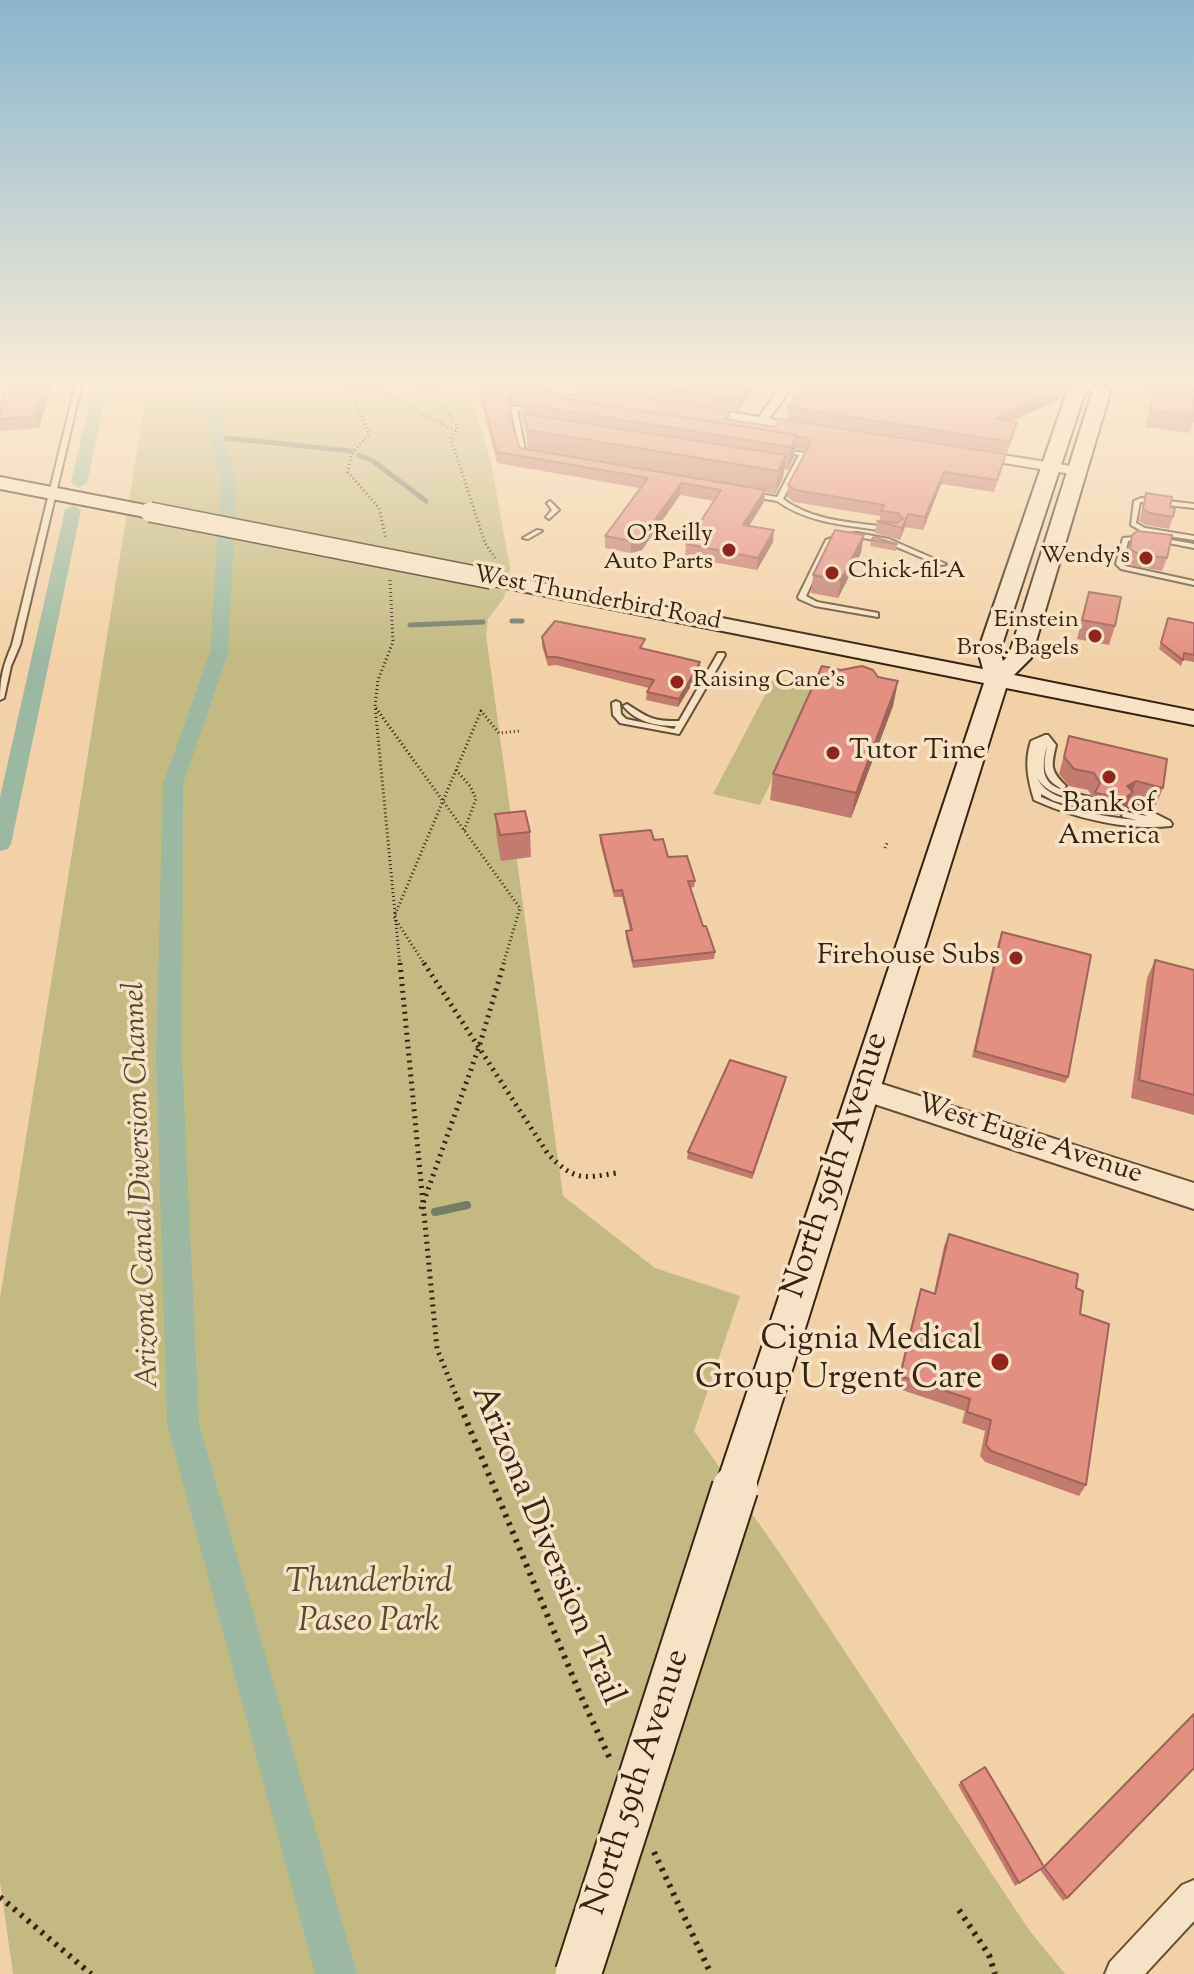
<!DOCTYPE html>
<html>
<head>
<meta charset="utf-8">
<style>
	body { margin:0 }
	canvas { display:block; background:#f1d2a6 }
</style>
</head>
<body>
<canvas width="1194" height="1974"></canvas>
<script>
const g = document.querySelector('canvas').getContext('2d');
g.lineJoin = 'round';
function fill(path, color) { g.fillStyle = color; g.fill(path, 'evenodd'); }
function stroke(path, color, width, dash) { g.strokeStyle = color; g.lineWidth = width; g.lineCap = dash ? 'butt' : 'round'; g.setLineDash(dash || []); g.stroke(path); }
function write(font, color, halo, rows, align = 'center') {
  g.font = font + ' "Sorts Mill Goudy",serif'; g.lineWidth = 7; g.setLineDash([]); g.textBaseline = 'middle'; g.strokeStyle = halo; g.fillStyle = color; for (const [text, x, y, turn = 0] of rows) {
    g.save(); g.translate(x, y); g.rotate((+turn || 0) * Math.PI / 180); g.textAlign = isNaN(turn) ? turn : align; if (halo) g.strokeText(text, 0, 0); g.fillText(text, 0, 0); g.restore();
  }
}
fill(new Path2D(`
	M148 383H467L491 462 510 568 504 598 488 619 486 635 563 1196 655 1268 740 1296 694 1431 781 1555 1029 1930 1065 1974H13L0 1882V1298Z
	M774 678 817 687 760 805 713 794Z`), '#c2ba81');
stroke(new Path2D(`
	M217 437 351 451
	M359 455 373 461 426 501
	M512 621H522
	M410 625 483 622`), '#737d68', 5);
stroke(new Path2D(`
	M435 1212 467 1205`), '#737d68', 8);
fill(new Path2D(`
	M94 383H108L87 483 79 488 71 483Z
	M202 383H216L224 437 237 480 228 653 183 784 182 1057 199 1424 357 1974H315L167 1424 156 1057 163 784 210 653 221 480 210 437Z
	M73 505 81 510 11 844 8 849 0 851V797L65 510Z`), '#9cb8a2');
const service = new Path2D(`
	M76 383H82L20 645 11 666 4 698 0 700C0 678 3 666 12 645Z
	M514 406 805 453 806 454 783 499C813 521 850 522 886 527L889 529 886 531C848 525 809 524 777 501L521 457 511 408ZM517 410 799 455 777 497 526 455Z
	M1141 498 1194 504V508L1140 502 1136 523 1145 528 1194 536V540L1143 532 1131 525 1134 501Z
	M550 501 559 510 549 519 546 517 552 510 547 503Z
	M537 530 542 531 528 539 523 538Z
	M857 533 889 539 946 564 941 565C903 552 871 528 831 542L806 596 817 602 878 613V617L815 606 799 599 798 597 826 540 843 534Z
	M1145 536 1147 537V539L1128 541 1123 564 1125 566 1194 581V585L1121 569 1116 564 1123 538Z
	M1160 538 1194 544V548L1158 541V539Z
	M718 653H724L725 655 679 734 620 723 613 715 612 703 616 701 620 703 621 714 626 719 674 729 676 726C655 726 637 722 623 706L627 704C647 717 653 722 679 721Z
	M1045 735H1048L1056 745C1051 766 1050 771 1066 786L1062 789C1040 777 1044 765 1047 745 1036 788 1054 788 1090 797L1091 799 1087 802C1069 797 1046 795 1037 777 1045 797 1069 799 1088 804L1089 806 1085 809 1054 801 1041 794V797C1072 811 1103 817 1137 820L1123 817 1122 815 1126 812 1147 816 1125 805 1124 803 1128 800 1170 821 1172 824 1171 826C1127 831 1074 818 1034 800 1028 780 1024 762 1031 741Z`);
const minor = new Path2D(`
	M539 383 602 393 608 396 602 399 545 389Z
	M783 383H795L769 419 808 425V431L705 416 699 412 705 408 759 417Z
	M1116 383H1146L1194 390V396Z
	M978 451 1077 467 1083 471 1077 475 974 458 972 455Z
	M1194 1880V1921L1145 1974H1105L1110 1962 1182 1885Z`);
const tertiary = new Path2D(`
	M863 1078 1194 1183V1209L853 1097 849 1089 853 1081Z`);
const secondary = new Path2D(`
	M1075 383H1103L1110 393 1031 658 1014 675 1194 711V725L1006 688 755 1488 749 1502 735 1508 721 1502 715 1488 984 683 491 585 480 579 491 573 983 669 978 651 1068 389ZM1090 389 1092 393 1009 655 1003 661 1000 651 1085 392Z
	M0 477 150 506 160 512 150 518 0 489Z`);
stroke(service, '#645036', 4);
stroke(minor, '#645036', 4);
stroke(tertiary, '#645036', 4);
stroke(secondary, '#352510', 4);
stroke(new Path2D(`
	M348 383 369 434 351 455 348 472 379 508 386 539
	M362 383 456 431
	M424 383 458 427 451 439 485 543 495 558
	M390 580 393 642 378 680 375 706 400 965
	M376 708 520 908 503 965
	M456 770 470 786 476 799 464 831
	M885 848 888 841
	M858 956 859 952
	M425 965 394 917 481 711 499 733 520 731`), '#352510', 3, [1, 3]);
stroke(new Path2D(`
	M400 963 437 1349 458 1400
	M424 963 548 1154C573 1180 582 1179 616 1173
	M421 1209 479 1047 504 963`), '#352510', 5, [2, 5]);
stroke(new Path2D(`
	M457 1398 580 1694 611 1761
	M654 1852 711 1974
	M0 1897 91 1974
	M959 1910 989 1955 995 1974`), '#352510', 6, [3, 6]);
fill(service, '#f6e2c5');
fill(minor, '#f6e2c5');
fill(tertiary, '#f6e2c5');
fill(secondary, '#f6e2c5');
const secondaryBridgeFar1 = new Path2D(`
	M150 512 491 579`);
const secondaryBridge = new Path2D(`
	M578 1974 735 1488`);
stroke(secondaryBridgeFar1, '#352510', 22, []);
stroke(secondaryBridge, '#352510', 49, []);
stroke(secondaryBridgeFar1, '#f6e2c5', 19);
stroke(secondaryBridge, '#f6e2c5', 45);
fill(new Path2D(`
	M9 383H52L39 428 0 431V407Z
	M572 383H758L738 411 573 385Z
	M805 383H1056L1061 389 1058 400 1012 421 1014 434 1007 453 787 419 788 407Z
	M1156 383 1194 388V421L1190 433 1145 427Z
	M524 387 576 395V387L730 411 729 419 1003 466 994 492 941 484 923 530 905 527 900 540 875 533 877 521H880V516L794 502 787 497 788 485 806 451 796 448 794 457 788 470 784 469 783 478 775 494 765 492 764 502 749 526 773 542 757 570 685 557 686 544 714 501 680 495 642 550 631 553 605 548V536L640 488 497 463 480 399V388ZM514 403 520 404 521 414 524 426 525 427 528 450 520 448 509 418V407Z
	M1146 493 1170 507 1173 517 1169 529 1146 525 1139 521Z
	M1132 535 1167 558 1162 571 1134 566 1126 561 1128 548Z
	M871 540 897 544 896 551 870 546Z
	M861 553 838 598 811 593 813 575Z
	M1089 592 1115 626 1109 645 1077 639Z
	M1168 618 1194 623V662L1183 660 1181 666 1159 649Z
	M542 637 645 648 644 649 700 671 678 707 646 700 647 692 649 688 556 665 548 666 542 646Z
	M878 677 898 681 893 706 851 818 770 800 773 774Z
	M1069 736 1163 788 1156 805 1131 798 1126 809 1119 815 1089 810 1093 798 1088 790 1069 786 1059 774Z
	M495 814 530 832 531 857 501 861 497 840Z
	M600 835 654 840 668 857 695 881 694 887 690 888 703 926 715 952 714 959 633 968 626 938V931L630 930 622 897H614L600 842Z
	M999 939 1068 1077 1065 1083 972 1057Z
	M1155 960 1194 970V1115L1131 1098 1147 978Z
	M786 1077 785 1083 752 1179 687 1159 688 1152Z
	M949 1234 1076 1288 1080 1314 1086 1485 1079 1496 985 1462 980 1456 985 1431 962 1423 965 1411 896 1388 917 1301 921 1289 934 1293 944 1246Z
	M1194 1713V1768L1067 1898 1063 1901 1040 1870 1015 1886 958 1785 961 1782 1044 1866Z`), '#c37b70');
fill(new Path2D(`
	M45 383H52L39 428 35 417Z
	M751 383H758L738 411 739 399Z
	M1061 389 1058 400 992 430 995 419Z
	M514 392V403L508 407V396Z
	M797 435 794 457 788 470 791 447Z
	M786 455 783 478 775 494 778 471Z
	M944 472 941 484 923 530 925 517Z
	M681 483 680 495 642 550 631 553V541Z
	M765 490 764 502 742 537 743 525Z
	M908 514 905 527 900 540 902 528Z
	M774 530 773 542 757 570 758 558Z
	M864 535 861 553 838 598 841 580Z
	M700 662V671L678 707 679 699Z
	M898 681 893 706 851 818 856 793Z
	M1136 781 1126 809 1119 815 1125 798 1127 786Z
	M786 1077 785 1083 752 1179 753 1173Z`), '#9f645b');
const building = new Path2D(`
	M9 383H45L35 417 0 419V407Z
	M480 383H522L524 387 578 396 576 387 730 411 724 419 775 427 780 419 1006 454 997 480 944 472 925 517 908 514 902 528 877 521 897 523 903 519 898 513 881 511 884 505 796 490 788 485 810 444 807 438 796 437 797 435 520 392V393L514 392 508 396 509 418 520 448 765 490 743 525 774 530 758 558 686 544 721 490 681 483 642 538 631 541 605 536 648 478 497 452 480 388Z
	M631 383H751L739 399Z
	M805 383H974L989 386 994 383H1056L1061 389 995 419 1017 422 1010 442 788 407Z
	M1156 383 1194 388V416L1150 410Z
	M520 392 797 435 791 447 523 404Z
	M525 414 786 455 778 471 528 430Z
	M1146 493 1172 497 1170 507 1175 508 1173 517 1150 513 1143 509Z
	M835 530 864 535 841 580 813 575Z
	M1137 531 1172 535 1167 558 1138 554 1130 549 1132 535Z
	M874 537 897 544 871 540Z
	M1089 592 1121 597 1115 626 1082 620Z
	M1168 618 1194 623V655L1184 653 1183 660 1161 643Z
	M555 621 645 639 640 648 700 662 679 699 647 692 654 680 556 657H547L542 637Z
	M822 666 841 670 862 666 873 670 878 677 898 681 856 793 773 774Z
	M1069 736 1167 759 1163 788 1136 781 1127 786 1133 792 1125 798 1095 793 1100 783 1094 773 1074 769 1064 757Z
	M525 811 530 832 500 835 495 814Z
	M651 830 654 840 663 839 668 857 687 856 695 881H688L703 926H706L715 952 633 961 626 931 632 930 622 890 614 891 600 835Z
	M1002 932 1091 955 1068 1077 975 1051Z
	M1155 960 1194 970V1095L1139 1080Z
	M730 1060 786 1077 753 1173 688 1152Z
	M949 1234 1078 1274 1076 1288 1083 1291 1080 1314 1109 1324 1086 1485 991 1451 986 1445 991 1420 967 1412 970 1399 900 1376 921 1289 935 1294Z
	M1194 1714V1768L1067 1898 1044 1867Z
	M985 1767 1044 1867 1019 1883 961 1782Z`);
fill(building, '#e38f82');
stroke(building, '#9f645b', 2);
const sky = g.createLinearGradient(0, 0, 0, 659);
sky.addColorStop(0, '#89b6cc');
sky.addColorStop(0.58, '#f9ebd7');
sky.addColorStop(1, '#f9ebd700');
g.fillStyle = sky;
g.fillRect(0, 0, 1194, 659);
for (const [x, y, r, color] of [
	[729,550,8,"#8f2418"],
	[1146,558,8,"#8f2418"],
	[832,573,8,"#8f2418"],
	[1095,636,8,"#8f2418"],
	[677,682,8,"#8f2418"],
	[833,753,8,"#8f2418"],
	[1109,777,8,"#8f2418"],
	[1016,958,8,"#8f2418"],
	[1000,1362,10,"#8f2418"]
]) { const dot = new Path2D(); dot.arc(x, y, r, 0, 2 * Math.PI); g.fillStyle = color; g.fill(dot); stroke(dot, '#f6e2c5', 3); }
write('24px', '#352510', '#f6e2c5', [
	["O'Reilly",713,536],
	["Auto Parts",713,564],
	["Wendy's",1130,558],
	["Chick-fil-A",848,573,"left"],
	["Einstein",1079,622],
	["Bros. Bagels",1079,650],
	["Raising Cane's",693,682,"left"]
], 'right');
write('24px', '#352510', '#f6e2c5', [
	["West Thunderbird Road",597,600,11]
]);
write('28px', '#352510', '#f6e2c5', [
	["Tutor Time",849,753],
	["Bank of",1109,806,"center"],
	["America",1109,838,"center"],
	["Firehouse Subs",1000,958,"right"]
], 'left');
write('28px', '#352510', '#f6e2c5', [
	["West Eugie Avenue",1029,1141,18]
]);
write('italic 30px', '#4f4a34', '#f6e2c5', [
	["Arizona Canal Diversion Channel",144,1185,-92]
]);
write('34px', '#352510', '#f6e2c5', [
	["North 59th Avenue",838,1166,-72],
	["Arizona Diversion Trail",545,1546,67],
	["North 59th Avenue",639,1783,-72]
]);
write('34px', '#352510', '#f6e2c5', [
	["Cignia Medical",982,1342],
	["Group Urgent Care",982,1381]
], 'right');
write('italic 34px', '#584a2c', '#f6e2c5', [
	["Thunderbird",369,1585],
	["Paseo Park",369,1624]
]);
</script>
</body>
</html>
